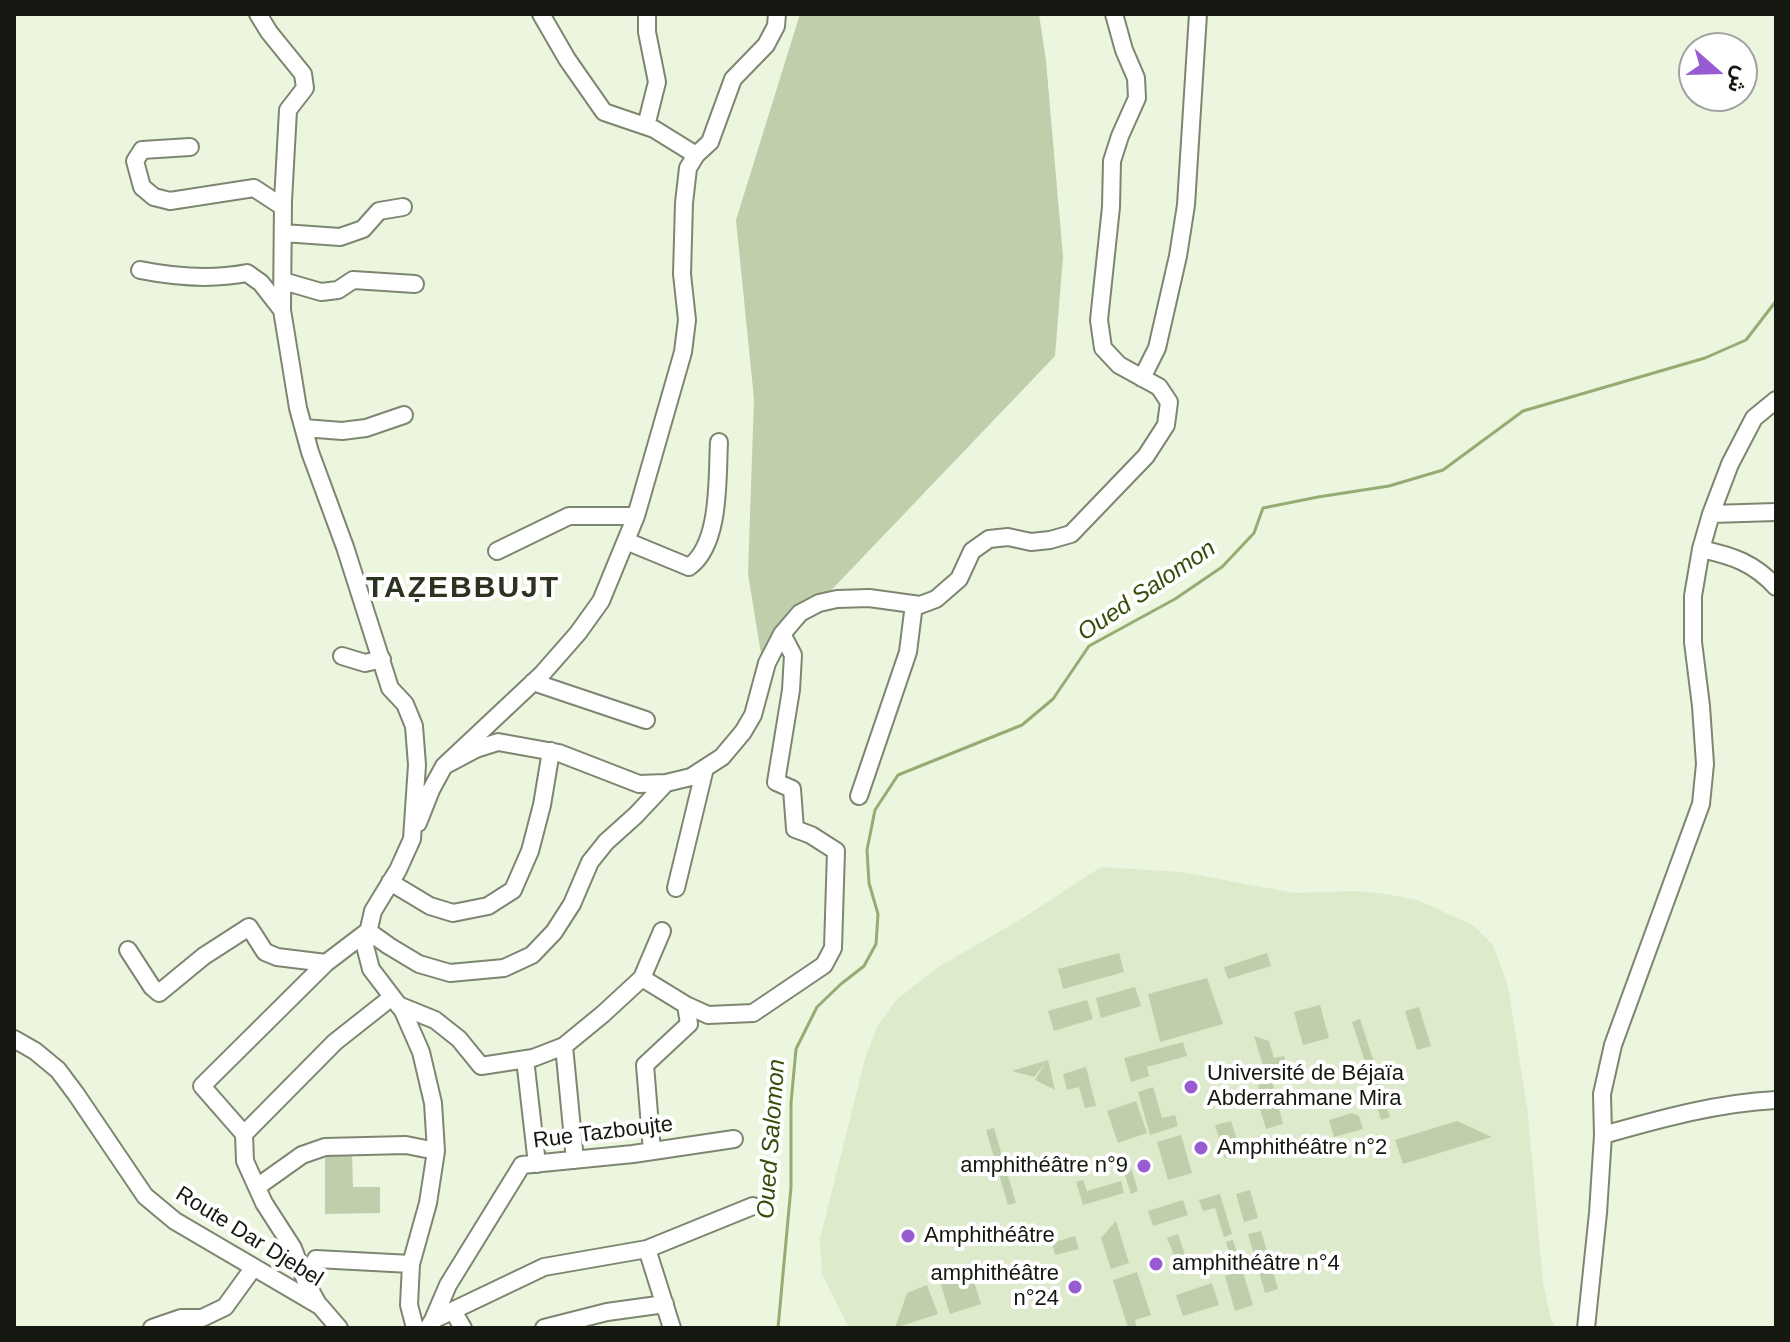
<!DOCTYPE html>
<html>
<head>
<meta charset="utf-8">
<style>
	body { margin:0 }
	#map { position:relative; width:1790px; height:1342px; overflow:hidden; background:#ecf5de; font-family:Arial,Vazirmatn,sans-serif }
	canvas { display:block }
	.frame { position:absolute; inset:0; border:16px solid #151810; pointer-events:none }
	.north { position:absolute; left:1678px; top:32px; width:80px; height:80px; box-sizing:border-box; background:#fff; border:2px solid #a1a39f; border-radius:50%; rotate:110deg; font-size:22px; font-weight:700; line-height:32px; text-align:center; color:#151810 }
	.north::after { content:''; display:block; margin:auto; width:28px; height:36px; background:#995bd1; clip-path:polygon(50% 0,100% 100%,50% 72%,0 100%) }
</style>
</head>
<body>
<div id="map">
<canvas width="1790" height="1342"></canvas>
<div class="frame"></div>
<div class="north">ش</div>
</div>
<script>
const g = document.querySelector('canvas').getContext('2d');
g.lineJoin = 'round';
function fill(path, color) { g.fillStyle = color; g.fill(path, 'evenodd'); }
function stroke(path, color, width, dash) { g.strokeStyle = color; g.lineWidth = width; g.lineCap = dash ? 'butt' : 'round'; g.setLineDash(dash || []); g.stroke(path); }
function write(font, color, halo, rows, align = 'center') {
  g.font = font + ' Arial,sans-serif'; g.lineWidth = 8; g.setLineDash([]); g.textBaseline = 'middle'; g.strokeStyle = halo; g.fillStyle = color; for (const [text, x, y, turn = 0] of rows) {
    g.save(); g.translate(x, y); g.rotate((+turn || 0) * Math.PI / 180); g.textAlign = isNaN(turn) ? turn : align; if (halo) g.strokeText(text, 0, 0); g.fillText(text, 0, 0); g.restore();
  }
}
fill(new Path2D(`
	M1101 867 1181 872 1294 893 1357 891 1387 894 1417 900 1473 925 1493 945 1508 986 1528 1114 1543 1283 1551 1319 1555 1328H849L822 1274 820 1239 865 1059 877 1027 896 1000 940 966 1023 918Z`), '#deeacc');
fill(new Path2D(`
	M800 14H1039L1046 61 1063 257 1055 356 819 603 800 613 764 672 748 574 754 399 736 220Z
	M1119 953 1124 972 1063 989 1058 969Z
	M1267 953 1271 966 1228 979 1224 967Z
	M1207 978 1223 1024 1160 1042 1148 994Z
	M1135 987 1141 1006 1101 1018 1096 998Z
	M1087 1000 1093 1019 1054 1031 1048 1011Z
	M1320 1005 1329 1038 1303 1045 1294 1012Z
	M1419 1007 1431 1046 1417 1050 1405 1011Z
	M1360 1019 1374 1062 1366 1065 1352 1022Z
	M1254 1036 1269 1041 1274 1058 1284 1056 1290 1075 1272 1080 1276 1096 1262 1101 1258 1085 1268 1082Z
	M1183 1042 1187 1056 1147 1067 1149 1076 1131 1082 1124 1058Z
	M1048 1060 1055 1090 1035 1080 1046 1062 1034 1077 1012 1071Z
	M1086 1067 1096 1106 1085 1108 1079 1087 1067 1090 1063 1074Z
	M1377 1075 1390 1117 1381 1120 1368 1078Z
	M1153 1087 1162 1118 1175 1115 1178 1126 1150 1135 1138 1092Z
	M1136 1101 1147 1133 1118 1143 1107 1111Z
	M1278 1104 1283 1124 1266 1129 1260 1108Z
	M1352 1113 1359 1116 1363 1129 1334 1137 1329 1120Z
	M1231 1121 1241 1153 1225 1158 1215 1125Z
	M1457 1121 1492 1137 1403 1164 1395 1140Z
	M994 1128 1016 1203 1008 1205 986 1130Z
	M1181 1135 1192 1173 1168 1180 1157 1142Z
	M352 1151 353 1187H380V1213L325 1214V1152Z
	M1127 1154 1138 1191 1131 1194 1119 1157Z
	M1083 1180 1087 1191 1121 1181 1124 1193 1083 1205 1076 1182Z
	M1250 1190 1258 1218 1244 1222 1236 1194Z
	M1220 1194 1232 1234 1224 1237 1215 1208 1203 1211 1199 1200Z
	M1183 1200 1188 1215 1153 1226 1148 1211Z
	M1116 1221 1129 1263 1111 1269 1101 1238Z
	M1261 1231 1278 1289 1265 1293 1248 1234Z
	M1178 1234 1191 1272 1182 1275 1167 1238Z
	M1075 1236 1079 1249 1055 1255 1052 1243Z
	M1233 1240 1253 1305 1235 1311 1225 1276 1235 1273 1226 1242Z
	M971 1272 981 1304 950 1314 940 1282Z
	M1137 1272 1151 1315 1135 1320 1137 1328H1128L1113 1280Z
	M1212 1283 1219 1305 1183 1316 1176 1295Z
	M927 1285 938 1314 895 1328 907 1293Z`), '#c0cfab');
stroke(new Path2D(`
	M778 1328 791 1187V1103L796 1049 817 1007 841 984 864 966 876 944 878 914 869 883 867 850 875 810 898 775 1022 725 1053 699 1089 646 1175 599 1222 567 1254 533 1263 508 1318 497 1389 486 1443 470 1523 411 1705 358 1746 340 1776 301`), '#95ac72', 3);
const minor = new Path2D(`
	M258 14 269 32 303 74 305 88 288 110 283 201 282 310 298 408 310 452 345 547 390 688 405 704 414 726 417 765 412 839 398 870 373 911 365 946 371 969 403 1011 421 1052 433 1103 436 1151 428 1203 411 1264 409 1305 415 1328
	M541 14 567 59 604 112 654 129 696 155
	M646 126 657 82 647 32V14
	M190 147 142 150 135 161 142 187 154 197 170 201 254 188 283 207
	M283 233 340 237 363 229 379 211 403 207
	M140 270C175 277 211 280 247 273L261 283 282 310
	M283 281 321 292 338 290 353 280 415 284
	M1142 378 1157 348 1178 256 1186 205 1198 14
	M304 428 342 431 366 428 404 415
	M1711 514 1776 512
	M626 541 689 567C721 544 717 478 719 442
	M1701 549C1733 556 1754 563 1776 587
	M497 551 569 516H636
	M342 656 365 663 382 659
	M533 682 646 720
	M444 766 476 749 498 742 559 753 639 784 666 783 691 777 722 757 743 732 753 715 767 663 782 634 800 613 819 603 837 599 869 598 920 605 936 599 959 579 972 551 989 539 1008 537 1031 542 1050 540 1071 534 1146 456 1166 425 1169 402 1159 387 1119 365 1103 348 1099 320 1111 207 1112 161 1120 136 1137 98 1136 78 1124 50 1114 14
	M859 796 908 652 914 604
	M418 823 431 790 444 766 542 674 578 633 601 601 636 516 683 352 687 320 682 274 684 203 688 168 696 155 710 142 733 79 766 45 776 26 777 14
	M390 882 430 906 453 913 488 906 513 890 530 851 542 805 551 751
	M676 888 705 768
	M128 950 152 987 159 993 204 956 249 927 265 952 277 957 326 963
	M642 978 686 1005 689 1024 645 1065 652 1151
	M398 1005 435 1020 459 1039 481 1066 533 1058 564 1046 603 1014 642 978 662 931
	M686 1005 708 1015 753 1013 824 965 833 948 836 851 811 835 795 829 792 789 776 782 791 690 793 655 782 634
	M14 1039 35 1051 58 1070 76 1094 145 1196 175 1221 320 1306 339 1328
	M564 1046 575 1160
	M525 1059 537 1164
	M244 1134 202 1086 326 963 368 931 389 946 419 964 450 973 504 968 532 955 554 932 572 904 590 862 606 842 636 815 666 783
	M1603 1135C1660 1119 1716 1103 1776 1100
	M257 1187 302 1155 325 1147 406 1145 436 1151
	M647 1249 672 1328
	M306 1282 316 1259 411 1264
	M318 1304 306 1282 293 1248 264 1203 245 1161 244 1134 335 1042 392 997
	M453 1311 463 1328
	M433 1320 544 1267 647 1249 753 1206
	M152 1328 181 1318H202L225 1307 254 1267
	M428 1328 433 1320 448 1285 522 1165 633 1154 734 1139
	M544 1328 607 1312 665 1304
	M1586 1328 1598 1213 1603 1135 1602 1094 1613 1045 1701 804 1705 764 1701 706 1693 642V596L1701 549 1711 514 1730 464 1754 418 1776 400`);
stroke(minor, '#7d8671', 20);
stroke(minor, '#fff', 16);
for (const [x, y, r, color] of [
	[1191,1087,8,"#995bd1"],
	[1201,1148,8,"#995bd1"],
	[1144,1166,8,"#995bd1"],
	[908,1236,8,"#995bd1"],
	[1156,1264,8,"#995bd1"],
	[1075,1287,8,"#995bd1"]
]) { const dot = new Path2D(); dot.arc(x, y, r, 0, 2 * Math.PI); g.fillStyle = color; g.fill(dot); stroke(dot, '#fff', 3); }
write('22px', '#151810', '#fff', [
	["Université de Béjaïa",1207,1074],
	["Abderrahmane Mira",1207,1099],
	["Amphithéâtre n°2",1217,1148],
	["amphithéâtre n°9",1128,1166,"right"],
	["Amphithéâtre",924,1236],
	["amphithéâtre n°4",1172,1264],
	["amphithéâtre",1059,1274,"right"],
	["n°24",1059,1299,"right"]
], 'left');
write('22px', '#151810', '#fff', [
	["Rue Tazboujte",603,1133,-7],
	["Route Dar Djebel",249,1237,32]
]);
write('italic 24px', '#384c09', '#fff', [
	["Oued Salomon",1147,591,-34],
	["Oued Salomon",772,1139,-86]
]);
g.letterSpacing = '2px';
write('bold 30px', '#2c3321', '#fff', [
	["TAẒEBBUJT",463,589]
]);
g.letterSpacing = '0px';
</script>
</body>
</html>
